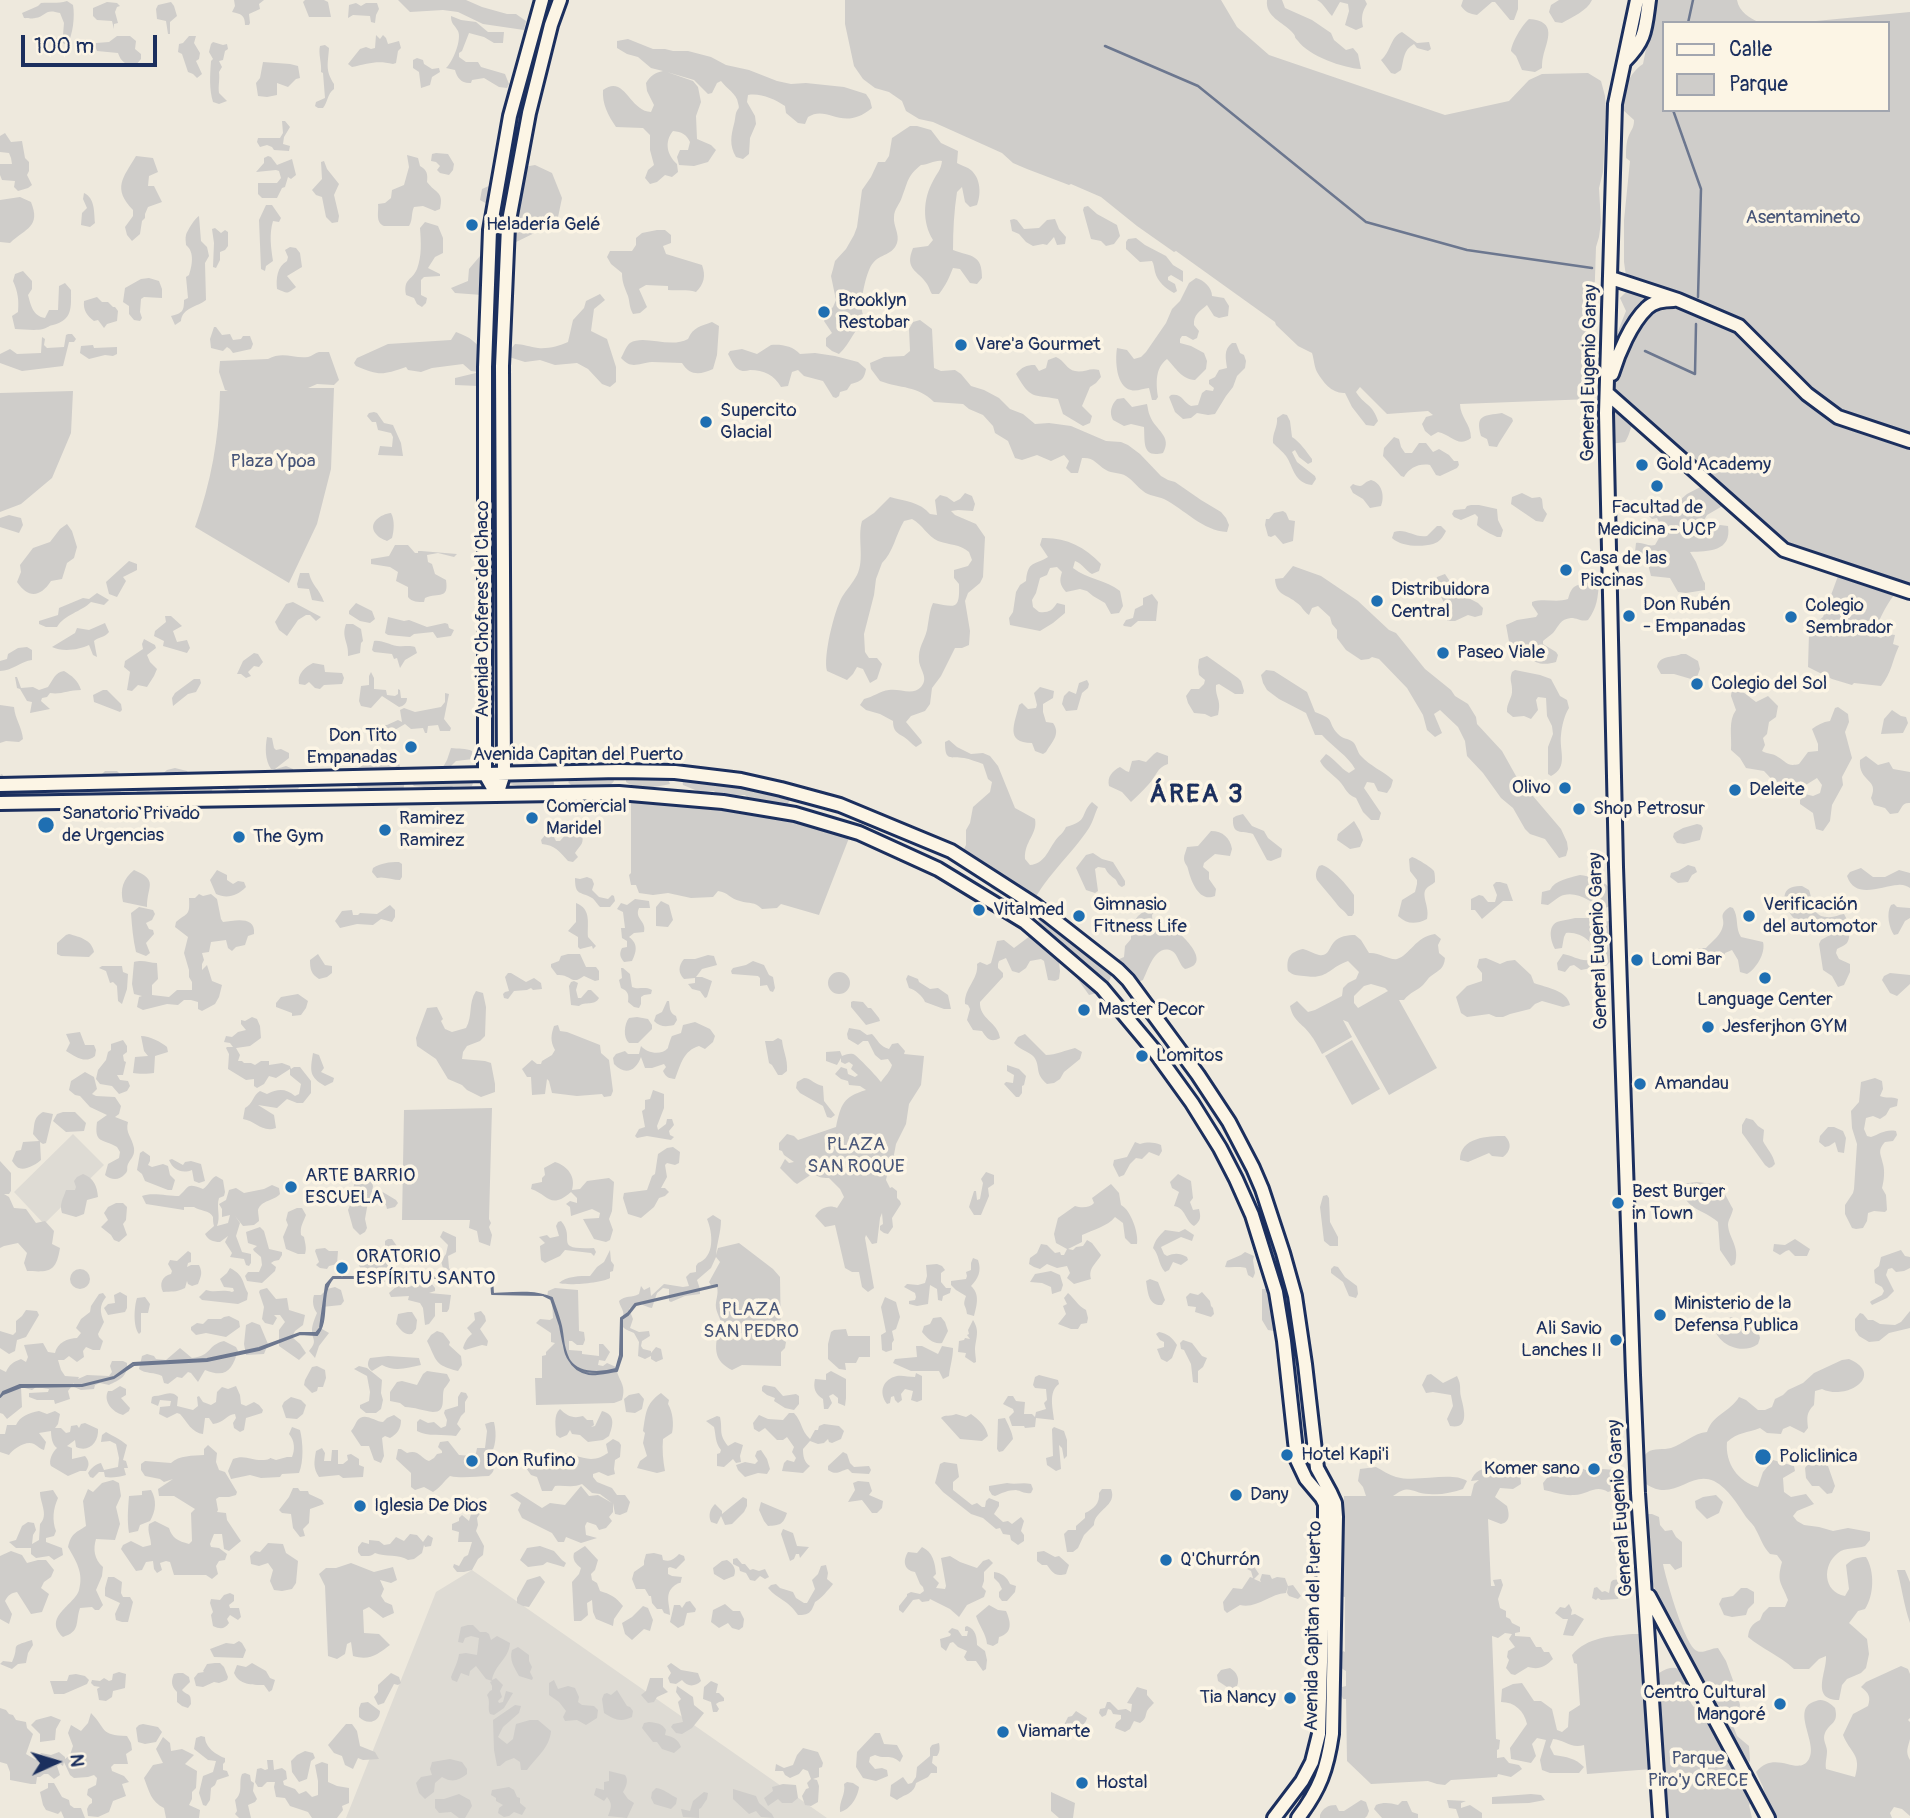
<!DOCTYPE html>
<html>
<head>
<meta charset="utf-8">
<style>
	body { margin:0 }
	#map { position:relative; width:1910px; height:1818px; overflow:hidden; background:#eee9dd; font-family:Pangolin,sans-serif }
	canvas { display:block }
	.legend { position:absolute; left:1662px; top:21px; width:228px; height:91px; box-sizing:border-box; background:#fcf5e5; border:2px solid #a2a6af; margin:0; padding:9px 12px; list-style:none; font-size:21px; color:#1b2f5e }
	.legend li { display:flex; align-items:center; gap:14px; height:35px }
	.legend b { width:35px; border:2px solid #a2a6af }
	.north { position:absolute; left:21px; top:1727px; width:70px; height:70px; -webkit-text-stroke:5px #fcf5e5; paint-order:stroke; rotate:86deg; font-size:19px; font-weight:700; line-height:28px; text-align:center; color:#1b2f5e }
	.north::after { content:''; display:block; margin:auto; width:24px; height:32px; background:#1b2f5e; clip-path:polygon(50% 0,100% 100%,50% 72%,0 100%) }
	.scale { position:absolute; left:21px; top:35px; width:136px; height:32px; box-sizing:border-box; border:4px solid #1b2f5e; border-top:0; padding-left:9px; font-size:21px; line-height:24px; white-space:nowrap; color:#1b2f5e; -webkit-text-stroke:5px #fcf5e5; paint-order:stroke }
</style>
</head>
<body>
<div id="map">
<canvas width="1910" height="1818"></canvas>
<ul class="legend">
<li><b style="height:9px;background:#fcf5e5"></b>Calle</li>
<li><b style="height:19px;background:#cfcdca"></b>Parque</li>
</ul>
<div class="north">N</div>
<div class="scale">100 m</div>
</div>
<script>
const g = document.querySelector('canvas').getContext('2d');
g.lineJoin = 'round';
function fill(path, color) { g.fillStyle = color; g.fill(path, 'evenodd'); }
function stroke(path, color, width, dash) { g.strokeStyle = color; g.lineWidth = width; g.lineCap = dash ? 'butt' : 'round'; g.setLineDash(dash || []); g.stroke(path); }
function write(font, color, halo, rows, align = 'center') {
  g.font = font + ' Pangolin,sans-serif'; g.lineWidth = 7; g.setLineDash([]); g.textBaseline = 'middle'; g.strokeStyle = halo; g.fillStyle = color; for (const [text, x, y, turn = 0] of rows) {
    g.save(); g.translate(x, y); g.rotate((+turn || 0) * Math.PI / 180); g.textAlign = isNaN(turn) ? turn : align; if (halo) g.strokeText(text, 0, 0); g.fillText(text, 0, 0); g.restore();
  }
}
fill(new Path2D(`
	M73 1134 104 1165 44 1224 14 1192Z
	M472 1570 827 1818H346L436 1592Z`), '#dedbd4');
fill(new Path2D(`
	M234 0H264L259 4 260 9 249 14 250 23 249 25H245C245 15 241 14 232 12L235 6Z
	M305 0H324L328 2 331 17H309L303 2Z
	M398 0H466L482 7 507 14H516L526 21 524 30 483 24 458 12 443 10 410 12Z
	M845 0H1221L1237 27 1269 55 1445 115 1509 101 1529 80 1542 74 1588 73 1601 81 1605 96 1606 111 1603 172 1599 188 1601 222 1599 237 1596 247 1591 399 1460 404C1460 417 1471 424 1471 438 1458 448 1452 435 1438 432L1431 436 1425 431 1422 424 1426 417 1433 415 1428 411 1387 414 1360 387 1356 392C1364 405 1373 404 1378 421L1374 426 1366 425 1352 407 1345 393C1332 394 1323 382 1317 372 1314 366 1314 359 1312 353L1298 346 1276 325 1275 322 1176 251 1174 252 1137 226 1101 197 1071 184 1069 185 1027 169 1013 163 1002 153 933 122 919 119 906 111 902 101 889 92 875 88 863 79 854 66 845 24Z
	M1267 0H1282L1285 8 1312 20 1331 33 1334 40 1346 50 1353 48 1358 54 1361 69C1343 68 1309 56 1298 41 1292 34 1298 39 1292 32 1283 22 1265 17 1267 0Z
	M1317 0H1365L1367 4C1362 12 1361 17 1363 27L1356 30 1345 25 1349 11 1348 4 1340 2 1332 16C1326 10 1324 4 1317 0Z
	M1463 0H1518V9L1514 20H1510L1495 2H1492L1477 15C1470 14 1465 12 1461 6Z
	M1559 0H1592C1587 11 1572 17 1562 23L1555 22 1549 12 1551 5Z
	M1633 0H1737C1739 12 1750 18 1760 23H1663V110H1887V23H1795L1910 12V599L1894 595C1885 607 1879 620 1873 635L1881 638 1887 634 1895 635 1893 644 1899 646C1892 661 1892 672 1881 686L1854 683 1852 685 1832 679 1808 667 1809 633 1812 626 1823 617 1838 576 1836 573 1794 554 1726 504 1707 515 1703 522 1706 529 1720 525 1728 526C1732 552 1708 551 1690 552L1696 562 1703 580 1705 583V590L1686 593 1678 592 1670 578 1651 576 1648 564 1641 561 1635 552 1636 543C1643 542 1648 547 1655 545L1663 531 1657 518 1652 519 1648 515 1663 502 1680 500 1687 494 1710 482V475C1705 469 1698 467 1691 462 1675 450 1658 434 1647 417L1640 416C1629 423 1632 432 1625 442L1610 444C1596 435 1590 412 1604 399L1612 346 1626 311 1620 298 1628 290 1624 262V220L1630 161 1626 158C1626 151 1626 142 1629 135 1632 129 1634 127 1634 120L1623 110C1623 91 1627 75 1643 64L1648 39 1635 37Z
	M67 1 73 5C75 16 73 35 67 45L55 39 63 35 64 23 60 13C44 8 47 16 35 18 33 19 25 18 24 18L22 13 38 6 41 3C50 2 57 4 67 1Z
	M107 2 117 3 120 6 117 7 115 12 118 23 114 24V29L112 21 97 20 93 16V8Z
	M171 2 174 6 177 16 170 22V34H168L166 21 157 19 156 9 158 5Z
	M356 3 361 6 366 3H377L379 9 376 15 375 23 371 22 370 16 353 15 348 18 349 5Z
	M451 16 461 20 476 22 488 32H504L503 43H494L484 37 469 33 462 51 459 53V57L466 62H478L481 67 505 74 509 84 507 88 499 87 484 78 472 80 471 83C462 84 457 78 455 70L446 68C453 62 462 39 458 31 454 24 451 24 451 16Z
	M1529 19C1558 21 1547 40 1543 57 1542 61 1542 65 1542 68L1535 72 1522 70 1516 56 1511 51C1512 42 1522 25 1529 19Z
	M1402 32 1417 43 1429 42 1431 49 1428 51 1417 48 1414 44C1403 50 1404 59 1401 70L1395 74 1391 73 1381 60C1391 52 1390 37 1402 32Z
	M376 35 380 39 383 35 386 38 388 44 399 41 401 48 398 51 396 63 393 64C376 60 368 64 352 67L348 64 360 49 366 47 371 49 375 48Z
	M117 36H130L136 41 135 49 141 54V59L135 66C126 65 121 62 118 53L97 51 95 46 96 43 109 42Z
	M189 36H196L194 43 200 53 199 59 196 61 202 74 197 78 193 74 188 72 182 54 178 52 179 44 183 43Z
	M628 39 653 49H665L673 51H688L711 57 726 65 749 70 777 81 791 84 806 83 844 87 866 94 870 100 872 108C842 133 828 104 808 117L805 124 798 123 786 113 785 106C774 99 761 93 748 95L747 102 755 116 756 124 750 138 749 154 743 159 736 157C729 145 731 136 734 124 735 121 735 117 736 113 738 107 740 110 738 103 737 94 726 88 721 81L717 83 712 93 708 94 694 80 667 72 693 81 698 87 701 102 696 116 697 139 711 145 716 150 708 162 694 166 679 165 677 157 680 150H688L690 142C686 134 682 132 673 131 664 142 667 155 677 164L678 172 672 177 665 175 657 182 650 184 645 178 648 170 654 165 650 150V135L643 128 616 127C608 115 602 104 603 90 625 74 629 111 651 112L654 105 647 91 646 83C651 75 655 73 663 71L651 68 638 57 627 54 617 48V41Z
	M213 42 223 45 227 44 228 49 225 51 223 60 219 61 222 67 219 72C220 80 218 85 219 93L227 101 219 104 213 102C209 89 210 75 211 61L213 59 209 52 211 44Z
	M325 45 329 48C328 64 325 70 334 84V89C327 94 328 102 323 108H318L315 106 316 102 325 98 323 73 321 72C322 64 318 53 320 46Z
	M417 58 423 60 424 64 432 69 439 68 440 72 432 77 430 85 421 88 419 72 413 68V60Z
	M263 62 290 64 298 66 300 78 296 79 288 87 277 83V95L267 97 258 96 256 83 260 78Z
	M282 121H285L290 127 284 137 283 144 290 146 289 151 274 150 272 147 267 145 260 147 257 142 258 138H280L283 133Z
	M910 126H917L931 130 941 143 958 151 957 163C960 165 964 166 968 168 980 175 982 192 977 205L970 207 965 202 962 187 957 192C954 211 953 231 953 250 972 257 982 254 982 278L977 284 970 283 960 269 953 268C949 278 946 285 939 294H932C931 293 928 285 927 284 918 270 904 270 913 248L928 246 933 240C922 222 923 199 933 181 937 173 941 170 942 161 934 160 929 165 921 165 907 176 908 182 902 197 900 204 894 209 894 217 893 226 900 234 897 243 893 255 880 254 873 263 867 269 860 300 862 309 862 314 863 315 867 319 854 328 851 343 839 354L832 351 826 346V338L832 333 824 321 827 313 833 307 836 300 831 276 833 269 835 261 846 249 854 235 857 227 862 190 871 177 878 162H885L889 156 892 138Z
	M511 127 524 167 535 165 552 173 562 198 557 222 510 245 505 268 495 272C481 260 483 252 486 235 488 225 488 215 489 205L480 200 482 189 498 182Z
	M5 133 11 142 22 141 25 158 29 162V171L27 175 32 185 28 188 18 191 14 187 15 181 2 180 0 175V164H12L11 158 9 153 0 152V136Z
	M436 153 448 154 454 164 453 170 449 175 440 173 437 170 440 166 436 162 431 161 432 154Z
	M407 155 418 158 420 166C427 170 428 174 427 182 436 194 444 191 440 209L435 211 423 206 414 207C411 213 413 220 409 226H384C375 222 379 212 378 204L385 203 391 198 392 190 404 185 409 167Z
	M136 156 153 158 158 172 149 176 148 186H154L162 202 148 207 145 214V218L142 221 140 234 132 241 127 235 125 227 133 216V210C112 188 123 178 136 156Z
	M268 156 271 157 277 165 292 159 296 175 291 179 288 177 285 187 282 188 277 198H262L258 194V183H277L281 178 279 171 276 170 256 172 264 163V158Z
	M324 161 327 169 339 184 334 195 339 216 338 222 332 223 326 217 322 197 316 195 312 190 322 179 321 162Z
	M84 193C95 198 94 212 95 223L90 227 81 225 82 213 87 208 83 199Z
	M20 197 31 202C41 227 26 228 10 243L0 242V200Z
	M266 205H272L281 218 279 222 273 221C269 234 271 248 273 261L266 266 265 271 261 269 259 220Z
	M1088 206 1097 214 1117 225 1120 236 1114 244 1106 246 1101 241 1091 239 1083 210 1084 207Z
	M199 216 201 241 207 247 209 256 205 263 206 300C197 307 182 308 181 321L175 325 171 316C182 313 184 312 184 300L188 298 186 277 189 275C192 266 195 252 186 245 186 242 185 239 186 235 187 231 195 218 199 216Z
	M1014 219 1017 220 1024 229 1039 228 1047 220 1055 219 1059 229 1066 237 1065 244 1057 245 1054 237 1047 245 1043 244 1033 246 1026 242 1019 234 1012 231 1010 220Z
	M425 222 438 226 443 238V253L435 257 428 268 440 274V276L424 277 421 280V295L427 298 426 303 422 307 417 304 414 298 406 295C403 278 412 281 417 269 422 256 421 242 420 228Z
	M215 228 221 233 225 230 228 232V246L225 250 220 252V260L216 268 213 267 214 243 212 229Z
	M657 230H665L671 235V243L663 246 666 254 702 265C706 276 704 284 696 292 686 289 679 291 668 290V286L646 285 639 289 647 307 640 313 633 314C629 307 630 303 628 296 625 288 622 283 622 273L611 264 607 257 610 251H632L636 245V238L642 233Z
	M1136 238 1145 245 1166 256 1173 265 1183 271V282L1171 275 1168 277V280L1175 284 1177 291 1174 293C1166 289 1157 281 1155 272 1154 268 1154 264 1152 261L1140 262 1126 249V242L1128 239Z
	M290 247 296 248 300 253 302 267 287 276 296 287C286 295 288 293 277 289 276 278 277 267 287 261L288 257 285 250Z
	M480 256 483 263 481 272C491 284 494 284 495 301L493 304 482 295 455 293 451 288 468 281 469 269Z
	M23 271 32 281V289L28 295C31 306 33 316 45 318L49 310H58L59 286 65 283 71 290C71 307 73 320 53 325 50 325 47 328 43 329 35 331 23 329 15 329L12 316 18 312C19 300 18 292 13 281L15 274Z
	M149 278 159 281 162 289V298L144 297 141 299 140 312 142 318 140 321 134 320 129 314V306L123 302 125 288 141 279Z
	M1196 278C1204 280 1212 288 1212 296L1224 298 1229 306 1228 316 1219 318 1214 316 1207 305C1200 311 1193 315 1194 325L1199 331 1197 338 1193 340 1186 336H1182L1180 339V343L1191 346 1204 353 1207 361 1206 369 1195 380C1181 379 1176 368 1167 359 1155 368 1156 383 1158 397L1156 400H1152L1149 388C1144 388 1136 392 1131 390 1116 387 1115 360 1117 348L1127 350 1134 359 1141 357 1146 352 1166 323 1172 309 1180 301 1189 283Z
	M600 294 605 300 594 309 591 331 607 339 616 367V382L610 387 602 384 588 369 577 363 555 365 540 360 525 362 509 357 510 350 515 344C523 344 530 347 538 348 548 349 559 346 568 342L573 320 584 308 586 301Z
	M97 297 102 302H108L113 307H115L118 311 117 321 107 324 104 328 98 320 94 321C87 316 83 310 84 301Z
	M920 320 932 329 934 368 941 371 955 370 961 374 971 386 984 390 999 398 1010 409 1023 414 1035 424 1049 423 1071 426 1106 441 1121 442 1128 445 1140 454 1161 476 1168 480 1175 482 1201 500 1221 512 1226 518 1229 525 1227 532C1203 531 1184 509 1164 499 1157 496 1149 496 1143 491 1137 487 1133 480 1126 476 1120 472 1112 474 1106 470 1096 464 1094 457 1082 458L1078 473H1071L1066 468 1069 461 1064 455 1051 461 1037 455 1022 460 1015 458 1008 441 995 433 993 426 983 415 969 409 963 404 934 402C917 385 901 389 880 381L871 369 870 363 884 357 904 356 910 351 909 329 913 322Z
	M712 322 719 326 717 355 713 369C700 375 690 376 682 363 672 363 662 362 652 362 638 363 632 370 621 358 624 353 626 346 630 343 644 334 670 349 688 339 693 327 701 326 712 322Z
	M214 327H216L222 335 230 334 233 340 241 339 243 336H250L253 344 251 349 233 353 230 349 227 347 223 351 211 348 210 339Z
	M456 332C470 337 477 342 485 356L483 367 479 372 471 371 463 364 432 368 421 372 408 370 406 367C382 375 380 376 356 366L354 363 357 358 388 344 451 340Z
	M68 334H72L76 339 74 342H69L63 366 22 371 0 363V354L10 349 17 354 41 353 42 337 45 339 44 345 47 348 64 347 66 335Z
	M1232 343H1236L1240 353 1244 355 1246 361 1245 368 1237 376 1233 387 1226 396 1215 414 1208 415 1197 413 1191 418 1183 419 1175 412 1169 397 1171 395C1182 393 1183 402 1191 406L1198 405 1202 393 1206 390 1213 391 1214 388 1209 384V380L1215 377 1219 370 1227 368C1226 359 1223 350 1232 343Z
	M93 345 94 348 117 347V354L113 356 105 355 89 359 80 353 81 346Z
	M771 345C781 344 793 346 800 354L815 353 835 356 858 362 866 369C864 380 861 381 851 384L847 390 840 392 839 396 836 398 833 397 823 381 804 376 798 370 792 372 788 386 781 387C774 375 764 370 750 370 746 371 742 372 738 369 734 367 731 359 728 354L730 351 742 349 757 354Z
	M319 352H329L339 380 334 385 317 384 308 388H334L331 469 317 524 289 583 195 527C211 483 219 438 220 391H228L225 390 219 372 220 361 268 359C283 351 294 359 308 357 312 356 315 353 319 352Z
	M1056 357C1064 360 1067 370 1075 371 1084 373 1090 367 1099 370L1101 377 1096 383 1090 387 1082 406 1092 416 1090 423 1083 426 1063 414 1058 399C1032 394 1031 400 1016 374 1022 367 1026 365 1035 365L1039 371 1046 368 1048 360Z
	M476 373 497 383 499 404 493 405 479 386 455 385V378Z
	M73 391 71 433 52 478 21 504 0 512V393Z
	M1124 398 1132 407 1147 404C1148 408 1148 412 1150 416 1155 430 1173 436 1163 453 1142 458 1145 443 1144 427L1131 424 1124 426 1113 420C1109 413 1111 405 1117 399Z
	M493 406 495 472 502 470 498 509 495 514 498 521 505 530 494 541H490L488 410Z
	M374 412 377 413 384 423 393 425 401 443 403 456 378 455 380 446 392 447 393 437 391 433 378 430 376 422H372L367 416 369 413Z
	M1502 413 1512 418 1513 421 1499 443 1497 447 1489 446 1487 439 1481 436C1475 414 1484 416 1502 413Z
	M1283 414 1287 415 1290 421 1292 437C1300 442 1306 451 1312 459V462L1308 464 1299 457 1295 450 1292 452 1297 462 1315 476 1316 479 1312 485C1294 483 1294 468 1286 456 1283 452 1277 447 1273 443 1272 433 1278 427 1277 418Z
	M1394 437 1399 439 1401 447 1405 453H1412L1419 443H1426L1433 452 1439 449 1449 455 1454 461H1458L1459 465 1457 468 1440 476 1436 475 1430 465C1419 463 1409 468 1404 477L1401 476 1383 456 1384 448Z
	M1371 480C1382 483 1385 496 1381 506L1370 508 1363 499 1353 493 1350 487 1353 484C1365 489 1361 483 1371 480Z
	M965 493 972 496 975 504 973 511 958 510 951 511 955 515 976 524 985 537 983 577 980 583 968 593 965 601 970 631 969 645 962 648H955L941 676 932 688 930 704 925 711 911 716 906 722 921 740 922 743 916 747C911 744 909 740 904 737 897 733 893 731 893 721L880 714 866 710 860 705 864 699C873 697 880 691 889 690 899 688 913 696 921 687 929 678 920 670 919 661 918 647 924 642 927 630 929 620 929 612 933 603 955 607 960 611 959 584L954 578V570L968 566 972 560 969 552C960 544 949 545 938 541 928 537 922 524 912 519L904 521C896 534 893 553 882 563L876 579 874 595 864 634 865 652 869 658H877L882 664 877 679 870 683 863 669 857 667 853 674 847 680 827 671C823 657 834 611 842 597 846 590 853 583 857 575 865 559 857 538 862 521L874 513 890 497C905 501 920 502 930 514L937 515 935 500 940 495 947 497 954 502 960 499Z
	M1522 493 1532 498 1540 497 1542 499 1543 508 1547 514 1543 522 1536 521 1511 504 1512 497Z
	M1471 505H1479L1497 509 1498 520 1503 530 1501 537H1497C1493 535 1480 529 1477 525L1478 517 1475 514 1461 520 1454 517 1452 514 1454 510 1465 509 1467 506Z
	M1283 511 1286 513 1289 520 1295 521 1293 541 1283 544 1275 535 1271 537 1268 536 1265 525 1266 519H1269L1274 513Z
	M391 513C395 520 394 531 392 538L387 541C383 539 379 538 376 534 367 523 381 514 391 513Z
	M9 515 21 518 23 525 19 533 0 527V518Z
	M67 524 72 531 77 547 74 558 67 563 62 579 51 581C40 598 28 598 17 582L21 572 20 565 33 548 50 542 60 529Z
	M1437 526H1441L1446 531C1443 537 1440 542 1433 544 1422 547 1401 547 1392 538L1394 532C1406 528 1414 538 1427 536Z
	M1042 538C1065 537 1084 546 1101 564L1099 571 1092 574C1085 570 1083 564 1075 561L1073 568C1087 579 1106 580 1120 591L1123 606 1119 613 1111 614 1105 603 1093 596 1087 591 1080 589 1066 592C1060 585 1059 581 1062 572L1057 567 1050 568 1047 575 1040 578 1036 593 1032 600 1033 607 1039 612C1048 613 1052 611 1057 603L1065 605V613L1053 623 1040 631 1010 625 1009 618 1013 612 1016 592 1020 585 1026 581C1028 560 1034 566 1048 557L1040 545Z
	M395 545H408L415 553H418V551H421L457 554 454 557 438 553 427 555 428 562 432 564 435 574 446 580C449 600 439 592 425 598L424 602C418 602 412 602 408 597V587L396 581 398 572 390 567 371 564V559L389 556Z
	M498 556 505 564 496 592 501 614H496L493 632 487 635 484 557Z
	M129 561 137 564V570L123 577 126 581 117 597 109 594 106 582Z
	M1293 566 1321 576 1358 601 1389 630 1396 633 1425 669 1451 690 1455 696 1468 704 1476 717 1477 724 1502 751 1516 776 1561 829 1567 842 1568 849 1566 856 1559 858 1545 839 1530 834 1525 829 1513 808 1501 798 1483 773 1467 756 1465 741 1458 727 1440 710 1434 714 1442 733 1435 737 1427 730 1423 715 1407 688 1379 659 1372 657 1369 659 1361 660 1346 650 1337 638V630L1332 624 1330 617 1318 606 1312 608 1309 615C1303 611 1302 606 1297 603 1287 594 1276 596 1275 579L1283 578Z
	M300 573H309C312 586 319 588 324 602L312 600 309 589 298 588 297 584Z
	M1445 574 1457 592 1478 603 1483 608 1482 615 1475 617 1468 615 1455 621H1447L1445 613V605L1435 584 1437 577Z
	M1592 581 1599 582C1598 597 1597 608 1588 620 1581 622 1578 618 1571 618 1560 619 1559 626 1553 633 1550 636 1546 638 1543 641V644L1556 652 1558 655 1556 662C1546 665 1535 665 1528 656L1533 649 1531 646 1513 650 1510 647 1506 625 1517 620 1536 617 1538 614 1532 605V602C1544 598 1557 603 1568 599 1573 581 1578 587 1592 581Z
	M97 593 109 600 104 605 91 602C81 612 65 614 57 627H46L39 624V621L58 615 59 608 83 598 89 599Z
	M1152 594 1158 602 1156 621H1138L1131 627 1124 626 1123 625 1126 620 1133 618 1135 609 1143 605V598Z
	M293 602 321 617 316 621 310 615H306L298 620 287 636 279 630 275 622 286 604Z
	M356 603 372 611 375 619 370 623 360 621 349 614V611Z
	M165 616H171L182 626 173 631 177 642 187 640 190 648 187 653 163 646 164 641 154 636 155 631 166 622Z
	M388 617 404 621 409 620 427 627 445 623 448 624 449 628 454 630 451 636 437 638 433 632 414 634 410 637 388 635 385 633Z
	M105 623 109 632C104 638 98 637 94 641L97 657 93 655 89 645C79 650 62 652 52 647L75 633 77 628 89 630Z
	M346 624H353L361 629 363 641 361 643 360 653 348 656C349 642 341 638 346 624Z
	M144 639 155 645 156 648 147 655 150 662 157 669 154 676 147 687 138 685 132 691 127 690 130 672 124 667 125 661 143 649 142 644Z
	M374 641C383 640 389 645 397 646 404 647 409 645 415 647L417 653 405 660 400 668 397 658 394 659 392 654 374 652 372 650Z
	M27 647 32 650V660C21 661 12 671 0 671V661L7 659 8 654 18 648Z
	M254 653 258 654 263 662 259 667 254 666 248 672 251 676 246 678 241 674H237L243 661Z
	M1681 654H1686L1698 661 1700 669 1697 677 1691 679 1674 674H1661L1657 667C1659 655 1672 658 1681 654Z
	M1207 656 1238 678 1241 681 1244 691 1243 694H1235L1219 684 1216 685C1215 698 1222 699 1218 715L1211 717 1205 714 1194 713 1188 703 1186 696 1191 689H1199L1204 684 1205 680 1199 675 1198 667 1199 659Z
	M313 663 324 665 325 672 342 673 344 678 342 684 324 685 320 689 315 688 309 682 305 685 299 684C297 674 305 667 313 663Z
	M1266 670 1274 671 1307 692 1315 712C1337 720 1326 721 1338 734 1342 739 1348 738 1353 742 1357 746 1357 752 1361 756 1370 766 1383 771 1393 780L1391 787 1387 793 1378 791 1374 783 1367 782 1364 788 1381 813 1379 820H1371L1363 812 1356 798C1345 794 1345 785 1336 778 1330 772 1324 769 1320 761L1326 754C1335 759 1340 768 1349 773L1355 769C1349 757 1332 746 1322 735H1315L1306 713 1279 699 1267 690 1263 683 1261 675Z
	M1515 670 1540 675 1551 679 1560 696 1567 700 1569 708C1564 716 1562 726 1561 735 1559 751 1569 767 1551 776L1548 774V747L1553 734 1552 726 1547 716 1546 698 1538 697 1536 700 1538 710 1531 719 1524 716 1513 717 1507 712C1506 703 1513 698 1512 689 1512 682 1509 680 1512 672Z
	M64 671C72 676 78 680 81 690 68 690 61 695 50 693L47 697 42 698 41 701 50 709 30 713 32 702 27 701 20 689 17 688 15 677H17L21 688 33 687 39 690 48 687C53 680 55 672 64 671Z
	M371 672 374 678V689L386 690 387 695 395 696 398 694V689L400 690 401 698H407C407 703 404 706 399 707L382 696 371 708 361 706 359 701 361 686 369 685V676Z
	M194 679H200L201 683 196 692 188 694 173 706 172 698 175 693Z
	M1087 680 1089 684 1088 688 1082 693 1077 710 1066 711 1062 704 1064 696 1069 691 1076 694 1079 683Z
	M488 684 495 686 498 693 492 707C498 725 502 728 495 748L488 745Z
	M1040 687 1054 691 1053 698 1043 704V712L1046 722 1053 723C1061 734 1052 742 1046 752L1043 754 1035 751 1032 743C1004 743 1015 723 1019 705L1022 703 1028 709 1036 708 1037 705 1034 693Z
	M1732 688 1743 692 1756 702 1768 696 1778 706 1776 717 1769 722 1767 734 1763 738 1765 745 1762 751C1767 754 1773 753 1778 757 1787 762 1787 767 1799 764L1808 752 1818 751V744L1812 729C1817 725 1823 722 1830 721L1835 708 1838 707 1848 714 1849 722 1845 732 1852 758 1842 777 1843 785 1832 805 1830 821 1823 831 1816 829 1813 813 1800 804V800L1805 794 1813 796 1820 793 1822 785 1817 778 1801 788H1780L1764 771 1746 768 1740 758 1731 750C1732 735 1728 721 1736 710L1731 696Z
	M103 690H107L121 704 122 710 120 712 94 702 93 695Z
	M445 693 449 694 444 719 451 728 450 731H440L438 725 428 726 427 733H425L423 728 411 729 405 724 393 731 379 730 377 725H387L398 720 402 722 400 710 404 708 415 712 441 707 445 702Z
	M0 705 14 707C15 719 22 727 23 739L19 742 6 741 0 743Z
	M1892 710 1901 716 1906 717 1908 723 1903 733 1881 734 1884 719Z
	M267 737 272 738 274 748 276 750 281 749 289 753V758L275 769H271C265 760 265 748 267 737Z
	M949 740 957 747 971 754 983 753 990 756 998 766 1015 808 1035 819C1038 834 1024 841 1025 859L1030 865C1044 864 1048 851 1055 841 1059 835 1063 834 1066 827 1090 820 1079 815 1092 802L1098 807C1095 813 1093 822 1089 828 1073 853 1040 882 1030 909L1023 911 1012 900 992 889 981 877 960 867 959 859 966 845V830L970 823 973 807 990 792 992 782 988 779 983 764C977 762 970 759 964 758 950 756 945 762 945 742Z
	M451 748C458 749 466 748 472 751L473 759 456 761 446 771 442 769 447 760Z
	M1157 752 1168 756V764C1157 767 1156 777 1148 785 1143 791 1137 796 1131 802L1122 792 1109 786C1107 777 1112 771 1120 767L1126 771 1129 772 1132 761 1139 760 1146 762 1154 754Z
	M1866 756 1878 765 1889 762 1893 769 1910 772V803C1902 802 1902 808 1898 813L1890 814 1885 808 1874 805 1871 798C1880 778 1858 783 1860 760Z
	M369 763 376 765 399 764C403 775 409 785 399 795 395 798 390 803 385 804 372 806 332 773 369 763Z
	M286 766 293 769 295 777 302 783 298 789C287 790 277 795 267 788L262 793 250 790 247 784 263 773Z
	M175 768 187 771 190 776 197 777 204 772 212 775H230L235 771 242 776 238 791C228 794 226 789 218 785H215L211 792 208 793 189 792 184 795 165 797 159 792 151 789 147 796 138 794 135 788 136 779 140 776 147 775 149 778 157 775H161L167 770Z
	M105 771H117L122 776 117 784 121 791 118 796 93 798 84 793 66 799 60 796C53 798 51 798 45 794L32 800H0V775L2 774 4 777 27 776 32 779 44 780 54 776C62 780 64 777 72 777 84 778 96 781 105 771Z
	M691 772 792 796 786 807H779L761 800 749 799 745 795 718 796 714 791 700 792 683 785 682 780Z
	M553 774 554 785 544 789 540 786 527 789C521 785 515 787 509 783L508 778Z
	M626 775 667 777 670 784C656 787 639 791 626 782Z
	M612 776 614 781C607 791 594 783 585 791L574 788 568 782 573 778Z
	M472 779 473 783 472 786H453L449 791 433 796 423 787 414 786 411 783 420 780Z
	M631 799 764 809 829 829 849 838 819 915 781 904 777 908 762 909C754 901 750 904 740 901 730 899 728 892 718 891L713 897 691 898 668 893 653 895 639 893 636 885H631L629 875 631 873Z
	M1243 814 1252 826 1264 831 1268 838 1282 849 1281 857 1271 861 1267 860 1253 834C1242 830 1232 836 1233 818L1236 816Z
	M1354 821 1360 831 1363 840 1360 847 1350 849 1337 840 1338 834Z
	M1697 824 1701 825 1703 828 1700 840 1684 844 1677 843 1673 837 1674 833 1683 828Z
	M571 828 581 832C585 844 581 844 575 853L578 857 573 862 568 861C560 852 555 845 542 844L541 840 546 834 554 837 556 841H560Z
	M1211 831C1223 831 1230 838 1232 849L1230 856 1215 854 1204 863 1203 867 1209 872V879L1216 889 1215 896C1199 903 1191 881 1188 869 1187 864 1184 864 1184 858 1184 855 1186 851 1187 847L1198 846Z
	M1093 853 1102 859 1113 862 1125 881V885L1122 887C1117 885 1118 882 1115 879 1110 875 1108 874 1105 868L1098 867 1095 869 1098 891 1095 893 1086 890 1076 868 1086 855Z
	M1412 857C1416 858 1431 867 1434 871 1435 874 1435 879 1435 882 1432 885 1428 886 1426 889 1421 896 1430 907 1427 919 1415 925 1407 924 1398 916L1402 900 1415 892 1417 884V880L1410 871 1409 859Z
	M399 862 402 864V877L400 880C393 880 383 876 377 878L372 872 373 868C381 863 389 862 399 862Z
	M1322 865C1332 868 1348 886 1354 895V913L1352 916H1348C1344 910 1340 909 1336 903 1330 895 1323 888 1317 880 1315 875 1316 871 1319 866Z
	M1688 865 1695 867 1697 872 1692 875 1688 882 1678 883 1670 877 1671 873 1678 871Z
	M1861 868 1873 877H1885L1899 870 1910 873V888C1907 886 1902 884 1898 885 1881 886 1855 900 1847 876L1850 872Z
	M134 870C159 881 147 885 147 907L123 902C120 889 123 879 134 870Z
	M217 870 227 875V880L233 884 238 881 244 882 246 887C237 896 227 899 216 894L210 880Z
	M1580 875C1599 878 1617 884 1610 906L1603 909C1593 903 1578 891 1564 895 1559 896 1553 902 1548 905L1541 904 1542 892 1550 890C1555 880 1569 878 1580 875Z
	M587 877 592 879 594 884 592 890 599 897 608 899 612 895 614 896 615 901 610 907H600C598 905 594 899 592 898 580 891 575 896 575 878L580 879Z
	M1496 882H1500L1507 884 1513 901H1503L1482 919 1475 910H1471V899L1479 895 1483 896 1488 902H1495L1497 895 1493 885Z
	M1802 886 1809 890C1813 901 1812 917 1827 917 1833 918 1838 915 1844 914 1848 920 1852 936 1847 943 1844 946 1840 947 1837 949L1836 953 1839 959 1850 964V972L1844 985 1838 987 1832 976 1823 970 1819 944 1821 940 1830 935 1827 928 1820 927 1814 933 1807 932C1801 921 1796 922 1791 915 1781 900 1781 885 1802 886Z
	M199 894 203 896 211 894 217 899 221 919 223 922C236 920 256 916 254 934L248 936 245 945 236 947 232 951 228 948 226 940 211 942 209 952 202 953 204 960 202 964V970L207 965 212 981 222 985 219 997 215 1004 202 1011 198 1009V1002L191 1000H184L178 1005 167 1004 143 1010 137 1007 139 997 142 996 134 994 132 984 134 962C143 959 149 963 157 963L158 979 152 985V995L169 997 177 990H192V982L189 977V970L184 953 188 937 175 927 176 922C188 912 190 916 189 898H195Z
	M1158 898 1159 905 1152 915C1153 935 1160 934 1177 931 1187 940 1211 964 1185 969 1179 965 1178 954 1172 951 1155 943 1148 971 1143 980L1136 983 1115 963 1117 960 1124 957 1125 946 1131 939V926L1133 923 1138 916 1153 904Z
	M635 899 649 901 650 908H639C634 919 647 921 644 932L634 933 629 937C639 944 636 953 632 961L624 962C620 957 619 954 622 948L627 947V941L622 938 621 928H625L623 912 617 909 621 903 627 905Z
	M661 901 669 905 673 920 668 927 656 926V907Z
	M576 903C592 909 587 924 588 937L596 946 593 949 592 946 580 949 578 947V937L568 931 576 922Z
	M1894 904 1897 907 1910 908V918L1905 921 1898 934 1894 935C1889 928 1886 913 1891 905Z
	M390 905 395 910V917L392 922 381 919 373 925 357 924 340 928 335 921 342 911 352 910 353 915H358L360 913 377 914Z
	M139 907 153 910 155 914 152 920 146 923 149 929 153 930 154 934 146 943 150 953 146 956 136 952C133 939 132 927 131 913Z
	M1730 907 1733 908C1739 917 1735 928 1741 937L1763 942C1766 953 1756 969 1747 974L1740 972 1738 960 1732 950 1725 953 1724 956C1720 959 1715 965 1709 967L1704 961 1697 958 1696 950 1699 948H1706C1711 942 1719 937 1722 929 1727 918 1716 916 1730 907Z
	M1047 909H1050L1073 926 1112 974 1105 991 1089 995 1064 960H1061L1059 963 1060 971 1059 979 1055 981 1048 980 1044 961 1041 959 1030 961 1026 968 1019 973 1012 971 1006 958 999 961 998 964V968L1003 973V977L980 1002C979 1019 998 1022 1000 1038 991 1043 987 1039 982 1031L973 1030 967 1020 970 1009 968 1005 965 1004C964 988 979 979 977 964L980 962 987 965 991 963 997 941 1004 940 1014 948 1030 936 1037 926 1039 919Z
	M1575 918H1589L1600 924 1611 920 1614 923 1613 935 1608 945 1611 961 1605 967H1596L1581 970 1574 965 1570 966 1565 972 1558 970 1557 963 1563 954C1575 956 1583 964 1596 958 1597 943 1580 931 1566 933L1564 937 1562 948 1555 949C1551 942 1547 927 1557 922 1561 921 1570 919 1575 918Z
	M69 934C80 937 92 940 94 952L89 957 61 956 57 954V943L66 935Z
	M1435 934 1441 939 1438 945 1439 953 1445 958C1444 969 1439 970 1431 976 1428 978 1426 982 1423 985 1417 991 1410 992 1404 1000H1399L1437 1068 1389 1095 1348 1022 1343 1020 1352 1037 1322 1054C1318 1047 1315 1040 1310 1034 1302 1023 1293 1021 1290 1006L1297 1001 1308 1012 1315 1010 1342 996 1343 988 1348 983 1356 979 1359 972 1348 961C1328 968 1328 980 1304 976 1296 975 1294 976 1288 971 1286 958 1290 952 1303 949 1308 950 1314 954 1319 955 1329 957 1329 947 1334 942 1339 936 1348 935 1355 935L1361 940 1369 953C1379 952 1391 961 1397 959 1410 955 1415 937 1435 934ZM1371 984 1385 988 1388 991 1358 1008 1354 1003V996L1364 986Z
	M318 954 325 965 332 966V973L327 977 319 979C311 974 310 969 310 960Z
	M568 954H580L586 967H596L599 971V980L595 981 584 976C582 977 580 979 577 980 570 981 568 974 557 975L551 967V964L559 961 561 956Z
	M708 955 714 956 717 965 702 969 696 977H702L712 981 707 997 705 998 700 991 692 989 688 984 695 983V978L684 979C678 973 678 966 684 959H695Z
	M1486 958 1500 964 1507 961 1515 960 1531 975 1534 983C1547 988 1567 990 1570 1005L1563 1007 1542 1001 1535 1004 1530 1009 1510 1014 1503 1017H1496L1489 1014 1467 1017 1461 1013 1456 997 1467 986 1482 981V973L1477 967 1479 959Z
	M753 961 764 965 769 975 773 977 775 988 773 992 770 991 767 985 760 986V978L758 976 732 974 731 971 733 968 746 965Z
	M102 966H122L123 972 128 974 127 989 122 1004 118 1001 117 986 113 982 110 983 106 971 99 968Z
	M621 968H623L630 974 632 987C638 990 645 986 652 990L651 994 644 995 641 997V1004L639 1008 634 1007 628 1002C629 994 628 991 621 988L619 980 622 978Z
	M828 983a11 11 0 1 1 22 0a11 11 0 1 1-22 0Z
	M508 973H511L526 982 534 978 541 983 542 989 533 990 531 988 527 990 514 991 508 999 504 998 503 994 505 992 509 991 505 977Z
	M1890 973 1910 975V984L1897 996 1890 993 1882 980 1884 976Z
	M908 975 918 979 919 982 930 989 938 988 948 995 951 1009H944L925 1002C923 996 914 989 909 988L906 979Z
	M574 981 578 983 576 990 578 998H581L588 990H591L599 998C595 1006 585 1001 579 1006L571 1005 569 986 571 982Z
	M476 991 483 993 486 1007 485 1036 480 1041 467 1046 463 1052 462 1059 485 1061 491 1063 495 1084V1092L481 1097 467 1090 462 1085 448 1079 436 1059 417 1046 416 1038 427 1008 437 1007 443 1019 441 1021 445 1029 452 1032 466 1028C473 1016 468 1003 476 991Z
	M298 994 308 1001 306 1008 301 1015 292 1016V1013L276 1007V1003L281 997Z
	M667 1001H669C670 1007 669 1013 676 1016L677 1020 674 1025C666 1027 660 1027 654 1021L656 1015 662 1012Z
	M853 1001 863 1002 868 1008H871L879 1018 880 1021 866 1025 851 1007V1002Z
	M252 1017 257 1019 260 1026 261 1038 250 1046 236 1048 240 1055 238 1061H242L244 1063H251L255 1065 261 1061H269V1065L282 1063 290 1066 291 1069 294 1067H300L311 1081V1093L303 1103H297L287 1099 277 1108 258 1105 274 1115 276 1128C262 1133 256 1121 243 1119L245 1108C253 1104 253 1095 260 1091L267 1094C278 1089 285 1088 295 1096L299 1094 301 1084 290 1075V1069L276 1078 269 1076 264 1084 257 1088 254 1086V1079L246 1080 228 1069 229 1054 226 1048 227 1047H233L230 1043 224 1042 226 1036 232 1037 238 1032 246 1030 241 1024V1020L245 1021Z
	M637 1017 648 1019 652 1025V1029L638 1043H629C623 1038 624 1024 629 1018Z
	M695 1022 710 1029 715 1036 713 1042 705 1049 699 1046C683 1051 681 1064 675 1079 669 1078 666 1078 663 1071L666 1067 664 1064 652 1068H645L641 1057C636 1071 625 1076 614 1064L613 1058 616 1054 625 1051 628 1054H639L641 1046C647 1053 661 1056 668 1048 668 1047 671 1037 672 1036L681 1033 683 1025Z
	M558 1025 560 1031 567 1032 600 1045 601 1053 609 1060 613 1091 611 1096 604 1097 602 1094 577 1096 552 1093 549 1081 547 1079 545 1094 532 1095 531 1077H527L522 1069 532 1060 537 1064H541L542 1061 552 1055 555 1050C550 1041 551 1035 554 1026Z
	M849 1028 860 1030 867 1035 872 1034C878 1040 879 1046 889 1049L892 1044 898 1043 905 1051 904 1054 924 1056 921 1085 909 1104 906 1124 896 1144 892 1165 888 1171 886 1180 890 1188 892 1187 897 1191V1198L900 1201 901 1204 892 1218 893 1227 888 1234 884 1233 880 1230V1226L883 1224 882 1213 880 1218 877 1243 872 1244 866 1235 865 1238 874 1288 868 1292 862 1287 859 1272H852L845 1268 835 1225 825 1227 815 1216C820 1208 829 1204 837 1208L844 1197 840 1189 829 1178C821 1178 817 1177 812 1172L809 1176 797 1184 794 1182 780 1168 785 1159 789 1163 794 1162 784 1155 782 1151 779 1150V1143L787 1134 794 1136 798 1140 836 1127C841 1104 843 1097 866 1090L860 1086 849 1085 848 1081 841 1079 835 1074 841 1067 847 1069 848 1074 855 1077 858 1075 851 1069 853 1065 849 1062 845 1064 841 1062V1058L837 1065 826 1061V1052L840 1051 842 1056C845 1055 849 1053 853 1054 856 1054 879 1079 881 1082 885 1076 890 1072 892 1065L888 1059 881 1060 875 1055 868 1041H863L858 1045 848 1039 847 1034Z
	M80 1032 85 1045H94L96 1050 95 1056C85 1064 76 1057 66 1051L70 1043 66 1034Z
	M1025 1034 1046 1055C1056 1055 1066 1050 1075 1048L1082 1052 1080 1059 1064 1072 1060 1079 1054 1083 1047 1084C1034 1073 1041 1067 1034 1057 1030 1052 1020 1050 1014 1043L1018 1037Z
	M141 1036C150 1036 161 1042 167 1047L168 1052 155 1056 154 1073C149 1074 137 1074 133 1073L135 1057 148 1056 144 1051Z
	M778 1038 782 1040C783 1051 788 1059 787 1071L782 1075H778L772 1065 769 1063 765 1041H773Z
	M123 1040 127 1046V1052L123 1055 124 1061 126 1062 123 1075H117L120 1080 128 1081 130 1086 127 1091 119 1094 112 1086 100 1084 96 1079 98 1070 106 1060 108 1052 111 1050V1044Z
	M1352 1040 1380 1089 1352 1105 1325 1056Z
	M313 1053 319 1055 324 1068 321 1072 334 1078 333 1082 325 1086C309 1077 310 1071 313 1053Z
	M1007 1065 1019 1069 1026 1076 1024 1085 1022 1086V1093L1019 1097H1016L1004 1084 1006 1082 1013 1083 1014 1075 1007 1071Z
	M85 1072 94 1077 97 1089 92 1094 96 1096 115 1097 121 1106 119 1114 115 1117 128 1122C125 1133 132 1137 134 1148 135 1156 131 1158 128 1164 126 1169 129 1170 125 1174 119 1181 111 1180 105 1175L108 1164 119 1158 120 1152 117 1147C102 1138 94 1144 97 1122L107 1115 90 1107 80 1096 75 1095 69 1090 71 1081Z
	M804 1078C811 1078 815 1085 823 1086L824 1101 835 1115 831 1118 827 1117 823 1106 800 1093 796 1088 797 1082Z
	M1875 1078 1882 1081 1883 1089 1880 1096C1886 1099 1892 1096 1898 1099L1897 1106 1890 1108 1886 1115 1880 1119 1873 1116 1866 1118 1864 1129 1867 1136 1871 1137C1880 1134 1885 1129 1896 1131L1897 1135 1893 1141 1885 1142C1877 1151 1881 1154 1883 1164 1885 1171 1884 1181 1882 1188L1886 1195 1887 1210 1885 1212 1874 1211 1868 1213 1867 1221 1863 1228 1856 1229 1852 1228 1845 1214V1205L1853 1193 1854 1189 1857 1144 1852 1128 1851 1111 1859 1102 1861 1082Z
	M653 1090 664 1094V1108L657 1126 658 1130 666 1124 667 1119H672L674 1125 669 1131 670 1135 674 1137 671 1140 647 1136 637 1138 635 1136 639 1129 645 1127 642 1111 645 1109V1100L650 1099Z
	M492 1108 489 1219 491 1223 489 1227 492 1235 490 1246 479 1242 477 1231 469 1228 470 1220H402L404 1110Z
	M43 1112 53 1114 46 1143 43 1144 40 1142 41 1160C37 1164 25 1171 19 1168 17 1168 13 1162 12 1161L16 1151 21 1150 23 1142 39 1141 33 1134C35 1123 33 1118 43 1112Z
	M63 1112H75L86 1123 84 1131 66 1132 53 1121 57 1114Z
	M1746 1118 1753 1120 1758 1126 1764 1130 1763 1141C1767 1149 1773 1154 1775 1164L1772 1167 1769 1168 1765 1165 1742 1133V1125Z
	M1828 1127H1834L1843 1131 1846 1138 1844 1153 1838 1152 1835 1142 1829 1146 1825 1147 1819 1142 1820 1136Z
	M1505 1136C1512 1143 1511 1151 1503 1157L1492 1156 1489 1153 1468 1162 1460 1160C1460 1137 1488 1136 1505 1136Z
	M1135 1142 1140 1144C1148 1142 1153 1142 1161 1145L1162 1151 1159 1156 1149 1152 1142 1159 1136 1158 1130 1164 1124 1175 1119 1177 1113 1165 1114 1160 1127 1157Z
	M673 1147 680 1152 679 1163 675 1165 667 1163 665 1165 667 1177 661 1188H665L669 1192 665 1196 659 1198 654 1207 641 1218 628 1214 623 1198 624 1193 647 1190 652 1176 655 1174 658 1154 667 1148Z
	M143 1151 150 1156V1161L148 1165 152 1167 163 1164 168 1166 170 1175 175 1180 172 1190H168L145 1181 142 1174 137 1170 140 1153Z
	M172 1159 183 1165 185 1162 191 1161 201 1164 205 1181 199 1183 194 1181 192 1170C182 1174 173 1170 169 1160Z
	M0 1161 11 1173V1191L9 1194H4L9 1197 14 1208 26 1209 36 1223 45 1221 54 1231 52 1244 60 1248C56 1273 49 1272 27 1271L24 1263 27 1253 18 1243 4 1246 0 1248Z
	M555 1162C568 1166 576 1177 572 1190L580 1189 587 1181 609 1178 614 1182 612 1211 609 1219 613 1230 610 1240 606 1242 594 1239 583 1219 599 1218 600 1213 592 1209 571 1216 570 1207 566 1204 570 1201 577 1203V1198L571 1192C550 1210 549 1195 531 1189L532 1184 542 1182V1178L545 1175 544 1168Z
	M986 1172 994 1175V1184L988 1188 989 1196 981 1215H974L969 1207 974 1191H976L977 1200 980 1199 983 1183 981 1179Z
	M83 1174C94 1178 97 1186 98 1197L87 1200 84 1214 76 1217 62 1213C59 1204 63 1199 66 1190H75L76 1187 74 1181 77 1177Z
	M1178 1174 1191 1181 1193 1198 1190 1202 1193 1210 1199 1209C1201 1217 1201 1221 1194 1226 1185 1221 1186 1208 1174 1206L1179 1192 1172 1188 1170 1182Z
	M216 1176 223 1180 225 1192 224 1196 219 1198C216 1207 221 1217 217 1226L228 1223 230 1215 222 1217V1209L219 1204 226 1200 229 1190 236 1188 244 1193 264 1189 272 1185 279 1188 280 1194C274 1201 261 1200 258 1210 258 1214 259 1217 259 1221L254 1225 243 1226 235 1216 240 1223 236 1236 242 1252 251 1254V1263L249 1266 246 1265 244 1259 230 1257 232 1253 225 1242 228 1236 220 1242C213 1242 208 1240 205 1234L214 1226C213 1223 213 1220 213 1217 210 1210 199 1211 194 1207H184V1210L146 1204 142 1196C151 1192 168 1196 179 1196 189 1187 186 1182 203 1189 209 1185 210 1179 216 1176Z
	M361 1177 371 1180 373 1186 372 1192 377 1193 381 1191 396 1200 398 1203 395 1207 387 1209 386 1205 379 1200 368 1202 365 1219 367 1228 365 1232 360 1235 353 1228 348 1210 350 1205 359 1203V1197C351 1189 352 1190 357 1178Z
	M1697 1182C1703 1183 1710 1183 1715 1185 1724 1188 1728 1201 1733 1209 1732 1215 1728 1220 1728 1225 1729 1239 1740 1246 1735 1264L1731 1266 1720 1250 1718 1222C1702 1208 1683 1210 1681 1184Z
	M1111 1184 1119 1193 1121 1205C1131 1210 1139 1234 1137 1244H1131L1125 1238 1123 1223 1115 1217C1108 1226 1093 1230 1082 1235V1242L1068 1249 1073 1250 1076 1247 1083 1246 1087 1240 1092 1243 1101 1255C1096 1264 1088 1268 1091 1279L1074 1284 1067 1278 1070 1273 1067 1266 1057 1268 1047 1264 1040 1269 1034 1267 1029 1264 1030 1258 1037 1253 1041 1244 1047 1245 1055 1253 1060 1252 1061 1255H1064L1067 1249 1056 1243 1054 1234 1058 1218 1075 1206C1081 1208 1090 1208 1094 1203L1092 1198Z
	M1327 1195 1329 1198 1330 1222 1338 1237V1246H1330L1324 1241 1320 1207 1323 1196Z
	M116 1203H123L127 1207 126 1220 123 1224 127 1235 119 1242 114 1240 111 1235 101 1227 108 1220 104 1213 108 1207Z
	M297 1208H302L306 1215C303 1223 300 1226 301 1235L304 1237C305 1243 307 1248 305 1254H298L286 1249 283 1237 288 1225 286 1220 288 1212Z
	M1264 1212 1287 1281 1282 1282 1279 1280 1277 1276 1259 1220Z
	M713 1215 721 1220C721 1232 717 1242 716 1255L718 1248 739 1243 773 1269 780 1277 781 1339 786 1342 785 1348 781 1352V1366L742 1365 732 1370C718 1363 714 1354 717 1338 718 1335 721 1333 722 1329 723 1323 717 1314 716 1308 715 1300 719 1295 717 1287H712L709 1282 720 1262 716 1257 711 1268 697 1280 700 1289V1294L685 1296 671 1302 669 1301V1289L663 1288 657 1293 652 1308C640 1306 641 1299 629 1309L633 1319 630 1328 639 1332 649 1331 650 1336 642 1341 641 1346 643 1349 651 1351V1353L656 1347 661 1349 663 1359 656 1362 651 1359V1356L645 1359 638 1356 639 1342 634 1333C626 1329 622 1330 621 1320 627 1312 620 1308 619 1301 625 1295 632 1298 639 1294L641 1286 644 1290 650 1287 651 1296 664 1284 683 1287 689 1286 686 1277 690 1273 696 1272V1266L698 1263C715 1257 713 1233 707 1219Z
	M561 1221C577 1239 551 1250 594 1248L596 1252 594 1256 591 1253 565 1250 560 1256 545 1263 541 1260 540 1246 545 1243 539 1237 547 1235 550 1238 559 1236 556 1226 558 1222Z
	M260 1227 264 1231 269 1249 282 1252V1255L279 1260 274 1261 271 1263 276 1267 275 1271 262 1283 247 1281 245 1276 248 1272H259L262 1265 261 1257 254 1251 253 1249 257 1246 248 1243 246 1232Z
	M1185 1229 1194 1235 1192 1241 1181 1237 1161 1247 1164 1254 1167 1256C1175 1253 1179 1253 1187 1257L1188 1260 1181 1265 1173 1262 1169 1270 1165 1272C1158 1264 1159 1254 1153 1248 1155 1240 1159 1236 1165 1230L1179 1232Z
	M443 1231 456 1237V1252L448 1256 449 1268 452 1272 450 1275 444 1272 441 1261 446 1254 448 1245 440 1237Z
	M388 1239H392L399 1249 398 1253H389L387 1257 388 1268 386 1271 385 1282C376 1284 371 1279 363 1276L359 1265 360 1261 365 1259H370L379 1249 385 1251V1241Z
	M1795 1239 1810 1249 1807 1256H1795L1789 1250 1786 1251 1780 1255 1773 1251 1774 1244 1785 1245Z
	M325 1248 329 1251H338L337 1264 329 1266 327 1269 320 1268 316 1265 319 1262 315 1251 316 1249Z
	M610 1250 611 1261 614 1265 613 1271 610 1272V1278C602 1283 568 1286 559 1283 566 1276 580 1276 590 1276L597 1267 604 1262Z
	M1901 1250 1905 1256 1910 1257V1268L1904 1271 1896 1272 1892 1268 1888 1269 1886 1275 1894 1291 1887 1298 1872 1305 1870 1302 1871 1301 1882 1295 1884 1291 1882 1287 1875 1283 1874 1270 1879 1266 1881 1257Z
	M188 1251 191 1253V1262L188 1263 187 1267 191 1265H199C203 1273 201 1276 198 1284L192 1286 188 1284 187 1281 185 1288C175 1293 172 1291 163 1292 159 1284 162 1276 171 1274L172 1271 168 1264 170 1260 177 1261Z
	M1245 1252 1254 1256 1253 1260 1255 1273 1253 1278 1248 1275 1246 1268C1239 1266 1233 1268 1225 1267L1227 1261 1241 1255Z
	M973 1258 978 1260C982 1271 978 1279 971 1286 980 1294 977 1305 974 1316L967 1314C966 1304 962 1307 966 1296L956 1290 951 1285V1281L966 1279 967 1276 966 1272 971 1270V1263Z
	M937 1264 942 1266 945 1270 941 1273V1282L946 1288H951L950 1293 943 1296 942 1301 938 1300 937 1289 930 1285 928 1304 917 1306 909 1304V1301L915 1300 916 1297 915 1293 904 1287 907 1284 918 1285 925 1283 927 1276 926 1265Z
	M1334 1266 1338 1267 1345 1277 1357 1286 1358 1294 1356 1298 1349 1296 1343 1282 1331 1273V1269Z
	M230 1268C244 1275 242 1282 248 1293L247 1300 238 1304 202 1300 199 1297 206 1290C215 1293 222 1289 232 1292L234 1291 233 1288 224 1287 220 1279 227 1273Z
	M70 1279a10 10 0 1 1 20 0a10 10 0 1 1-20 0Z
	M1051 1271 1060 1275 1063 1285 1061 1291 1052 1294 1051 1287 1042 1283 1030 1282 1035 1274Z
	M1150 1279 1158 1282 1165 1300 1162 1305C1148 1306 1148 1292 1146 1281Z
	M421 1282 431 1283 435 1288V1291L429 1293 451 1295 449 1309 447 1312H442V1303H435V1316L429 1324 425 1325 423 1308 420 1303 408 1300 409 1296 391 1297 389 1293 397 1286 409 1287Z
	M335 1287 341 1290 344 1301 341 1305 322 1307 324 1319 322 1329 329 1333 319 1346 315 1358 309 1351C318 1340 312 1341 312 1330 312 1325 315 1318 317 1313 313 1308 312 1301 314 1295H321L327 1289Z
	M267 1288 276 1299 287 1298 289 1310 305 1315 303 1325 295 1331 292 1337 300 1344 306 1353 299 1360 279 1346V1330L285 1322 280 1315H274L277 1318 273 1325 265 1323 262 1319 264 1307 259 1292 260 1290Z
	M555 1288 578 1290 579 1331 584 1332 585 1340 583 1345H577L572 1341H569V1350L582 1351V1354L599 1356V1344H603L610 1352 605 1361 599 1360 598 1365 603 1366 607 1363 616 1367C618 1381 627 1384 622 1400L614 1403 536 1405 535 1378H542V1356L546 1355V1352L555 1343 551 1342V1333L536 1323 540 1319 550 1320 553 1318 552 1301 547 1297 548 1291Z
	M1262 1289H1268L1270 1299 1274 1302 1279 1329 1274 1331 1268 1330 1262 1320Z
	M120 1292 127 1296V1308L125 1312 108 1315 104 1308 108 1304 115 1303 114 1295Z
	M1202 1292 1210 1301 1211 1306 1213 1308 1214 1314 1211 1317 1195 1312 1196 1307 1188 1306 1186 1297 1190 1293 1198 1295Z
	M103 1293 106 1297C99 1306 100 1312 104 1322L98 1334 99 1337 103 1341 100 1350H93L86 1347 83 1351 84 1357 77 1362 69 1356 64 1360H58L61 1370 65 1376 79 1377 78 1379 87 1375 109 1376 112 1372 110 1366 112 1361H123L127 1363C128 1377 119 1380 109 1385L100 1383 95 1385 94 1389 81 1390 74 1387V1383L68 1391 70 1399 55 1404 54 1400H37L29 1397V1393L48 1392 49 1389 36 1387 32 1390 21 1387 22 1407 7 1419 3 1414 0 1413V1369L6 1372C9 1365 13 1362 21 1359L26 1362 28 1357 24 1345 43 1343 48 1352 55 1353C57 1343 68 1338 77 1338L81 1333 76 1328 81 1319 90 1312 91 1306 99 1294Z
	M1068 1293C1075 1299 1078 1306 1086 1310L1088 1318 1087 1323 1081 1324 1078 1329H1071L1058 1324 1066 1314 1063 1306 1067 1304 1064 1298Z
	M145 1297 150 1304 148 1313H141V1332L139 1334C133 1327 134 1307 137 1298Z
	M885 1297 896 1302 900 1317 896 1329 892 1331 894 1340 892 1343V1350L886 1352 882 1350 881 1335 886 1332 881 1307Z
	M26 1310 37 1311 39 1315 26 1337 17 1340 15 1351 9 1354 0 1348V1331L13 1335 16 1332V1321L22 1316Z
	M481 1311 485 1316 486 1321 480 1329 488 1341 487 1346 482 1345 465 1350 463 1348C465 1342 467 1338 472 1334L467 1328 475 1320 474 1313Z
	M1910 1311V1328L1889 1333 1879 1341 1869 1342 1859 1336 1855 1330V1319L1860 1313 1863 1314 1868 1320H1873L1880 1324 1895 1325 1901 1322Z
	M408 1312H412L417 1320 416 1329 412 1334C403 1335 401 1330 396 1324L398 1314Z
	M229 1316 239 1321 240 1327 226 1337 206 1333 196 1335 191 1330V1327L197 1323 203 1324 208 1319H221L224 1317Z
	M941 1317 945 1322 948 1331 942 1343C934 1345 927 1338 922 1332L924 1326 930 1324 933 1318Z
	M1731 1317 1758 1330 1760 1338 1758 1344C1740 1357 1712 1342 1713 1320L1717 1318 1724 1321Z
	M973 1320C980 1331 976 1337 975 1349 975 1354 976 1358 976 1362L974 1363 965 1357 966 1353 958 1352 959 1341 964 1340 965 1338 970 1339 967 1335 969 1334 968 1330Z
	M252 1322 260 1325 268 1344 264 1354 246 1355 244 1344 246 1325Z
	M1295 1322 1309 1416 1305 1418 1306 1427H1303C1296 1415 1297 1404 1299 1391L1294 1387 1288 1333 1291 1330 1289 1324Z
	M846 1329 848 1336H870V1357H859L856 1363H845L846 1370 839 1369 828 1359V1344L831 1332 834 1330Z
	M437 1331 443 1333 450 1342 449 1345 461 1356 462 1365 458 1371C434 1365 437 1361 427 1341L431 1335Z
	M1159 1332C1168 1334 1172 1337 1177 1345L1172 1358 1167 1362 1161 1359 1157 1349 1164 1347V1342L1160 1340 1156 1334Z
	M1183 1340 1192 1343 1202 1356 1207 1358 1203 1367 1198 1371V1383L1193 1382 1191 1364 1184 1350 1181 1349 1180 1343Z
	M224 1341 236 1347 238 1351C232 1369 227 1379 205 1370L198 1382 191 1373 188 1372 182 1378 177 1377 168 1384 164 1383 162 1376C155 1372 145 1374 139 1369L142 1356 147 1354 154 1356 156 1359 166 1360 180 1348 192 1358C212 1356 207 1345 224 1341Z
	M916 1346H922L938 1354 942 1346 953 1348C953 1358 950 1366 949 1376L943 1379 939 1371H911L893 1363 895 1359 917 1357Z
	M388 1356 419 1358 421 1365C408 1368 394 1372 382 1365L372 1371C367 1367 367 1363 370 1358Z
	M1849 1359C1886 1375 1847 1401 1822 1389L1815 1391 1814 1405C1806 1413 1807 1417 1808 1428L1804 1433 1790 1426 1783 1429 1781 1434 1767 1433 1760 1428C1747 1433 1738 1432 1727 1442 1725 1463 1738 1482 1758 1487L1763 1472 1773 1460 1794 1466 1795 1471 1783 1478 1784 1492 1791 1497 1806 1494 1814 1504 1797 1511 1793 1516 1797 1521 1804 1525 1819 1527 1833 1531 1848 1528 1870 1532V1540L1865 1546C1857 1549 1845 1547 1838 1553 1822 1565 1823 1592 1845 1596L1849 1589 1846 1565C1852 1559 1857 1557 1866 1557 1875 1571 1874 1596 1865 1609L1858 1611 1849 1623 1867 1639 1869 1654 1866 1668 1861 1673 1847 1679 1842 1685 1839 1700C1810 1700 1827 1672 1826 1656L1819 1659 1809 1669H1794C1779 1655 1762 1649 1748 1637 1749 1628 1752 1624 1760 1620L1763 1613 1769 1607H1785L1788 1600C1782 1583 1776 1583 1782 1562L1777 1555 1770 1554C1763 1547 1761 1539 1756 1530 1754 1525 1750 1522 1746 1517 1737 1504 1729 1489 1714 1481 1690 1470 1674 1503 1646 1484 1642 1476 1639 1458 1648 1452 1653 1448 1664 1450 1671 1448 1683 1444 1694 1433 1707 1432 1713 1414 1730 1412 1739 1397L1746 1400 1758 1410H1765L1772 1407 1775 1399 1783 1395 1788 1390 1803 1383 1814 1373 1842 1360Z
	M317 1366 325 1370 326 1378 323 1387H318L317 1391 312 1393 304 1385 305 1380 312 1367Z
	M359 1366 367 1368 382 1380 381 1393 383 1400 381 1409 376 1413H366L360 1408V1405L369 1401 370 1392 367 1376 354 1369Z
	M427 1371 447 1374 450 1380C450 1381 445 1388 444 1389 441 1398 447 1412 433 1412 424 1411 414 1407 405 1407L400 1403 390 1401V1392L397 1382 402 1381 417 1385 423 1374Z
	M831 1371 846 1379V1398L845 1406 838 1403V1398L833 1394 829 1396 832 1403 828 1409H824L823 1399C815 1394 813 1388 815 1379L826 1380V1374Z
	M916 1373 922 1376V1400L917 1402 911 1400 913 1391 905 1389 901 1394 902 1400 898 1403 895 1400 894 1396 891 1397 890 1403 887 1404C878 1392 883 1379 897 1376 902 1375 909 1377 915 1377Z
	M1431 1374 1443 1383 1457 1376C1462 1386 1459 1388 1461 1397 1464 1409 1470 1430 1450 1426L1447 1419 1453 1406 1451 1395 1433 1392 1426 1393 1422 1385 1427 1375Z
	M1039 1375 1058 1380 1059 1384C1048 1392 1053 1408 1054 1420L1036 1418 1035 1427 1025 1428 1024 1426H1012L1009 1417 1014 1412 1013 1409 1003 1404 1008 1396H1013L1016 1401 1025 1402 1024 1414H1032L1035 1417 1036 1412 1046 1409 1044 1403 1047 1400 1046 1389 1035 1388 1033 1385 1035 1377Z
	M764 1385 775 1387 783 1396 796 1394 799 1396V1404L794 1410 785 1408 774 1401 775 1398 767 1395 762 1391V1387Z
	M120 1386 126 1389V1395L121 1398 130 1408 129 1411 123 1415C112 1412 103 1401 108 1391H112Z
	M236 1386 240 1395 241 1404 246 1406 254 1402 259 1405 263 1410 262 1413 246 1418 244 1430 240 1432 234 1428 233 1423 236 1418 235 1414C227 1414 224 1423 213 1424L209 1418H205L203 1434C192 1433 187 1422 180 1414L177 1413 167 1418 159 1414 160 1407 170 1406 171 1401 160 1400 158 1406 151 1403 152 1397 154 1396C163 1396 171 1389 178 1397L177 1406 193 1410 198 1406 197 1397 199 1396 203 1402 211 1405 216 1402 217 1392 222 1387 228 1389Z
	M461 1392 466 1393 468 1397 465 1402V1412L461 1416 457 1424 461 1429 456 1436C444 1434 427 1437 417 1431V1422L420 1419 428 1423 434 1422 441 1428 446 1426 447 1420 444 1413 445 1410 458 1406V1397Z
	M639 1393 644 1399 642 1409 635 1413 626 1412 624 1399 629 1395Z
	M661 1393 669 1400 668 1404C673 1412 674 1425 672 1433L663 1439C662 1449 663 1461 665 1471L657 1473 637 1468 640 1461 647 1456 643 1443 645 1433 643 1431C646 1414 645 1404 661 1393Z
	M291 1397 301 1400 306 1405 303 1414 297 1419 286 1418 282 1406 284 1402Z
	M560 1409C567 1416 573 1419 583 1416L587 1420H593L594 1425 591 1427 595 1426 602 1411C616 1415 613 1425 609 1436L603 1440 588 1442 580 1435 572 1434 570 1430 567 1435 560 1438 556 1435C556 1427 553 1415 560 1409Z
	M39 1411 47 1414 55 1411 60 1414 58 1424 55 1428H61L66 1433 70 1432 71 1426 77 1425 79 1428 81 1424 85 1423 98 1429C99 1442 89 1453 76 1447L75 1440 67 1446 72 1448V1459L85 1456C89 1461 90 1465 86 1471H80L68 1476 51 1466C48 1461 53 1451 57 1448 52 1445 51 1436 51 1431L39 1433 46 1442 44 1450C40 1449 38 1446 34 1444 26 1440 13 1449 9 1455L0 1452V1434H5L7 1425H16C20 1416 29 1413 39 1411Z
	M789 1413H794C803 1423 800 1429 810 1439L815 1430H818L819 1426 824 1424 839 1426 844 1431 841 1439 832 1443 829 1442 828 1439 824 1443 818 1444 810 1441 803 1449C803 1456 804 1462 810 1466L803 1473 782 1471 784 1463 787 1460 794 1462 796 1458 792 1452 794 1447 787 1437 783 1440H777L765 1428 759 1432 754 1429 753 1423 759 1415 768 1419 783 1420Z
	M956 1414 966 1417 971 1414C979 1420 986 1426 988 1436L982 1441 960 1439 941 1418C945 1414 951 1417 956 1414Z
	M394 1415 401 1420C401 1429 397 1434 390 1438L385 1436 382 1438 384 1456 381 1463 374 1460 369 1446H361L351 1431C354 1428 355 1424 357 1421 364 1411 375 1422 383 1422L387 1418Z
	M717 1416 720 1417C723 1431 718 1433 728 1446L735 1442 743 1445 740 1456 741 1462 736 1463 733 1459 724 1467 717 1466V1454L720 1453 721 1450C715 1443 716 1435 714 1427L706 1421Z
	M1005 1418C1008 1425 1012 1431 1013 1439L1003 1451 999 1452 997 1449 998 1419Z
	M491 1422H494C497 1435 496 1447 489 1458 490 1466 499 1468 489 1476 476 1476 463 1479 450 1476 444 1481 440 1488 433 1492L424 1487 415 1490 411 1487V1473L396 1459 398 1449H401L407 1453C419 1449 420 1458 429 1461L434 1458 437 1454 442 1453V1451L438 1447 440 1442 448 1441 459 1455 472 1456 476 1453 477 1448H485L487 1431 485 1424Z
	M292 1427 300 1430C303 1442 304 1461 299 1473L282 1474 280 1477 261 1478 250 1475 231 1479 228 1471 233 1459C245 1454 252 1461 264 1460 275 1459 265 1456 276 1460L287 1457H292C295 1450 295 1441 289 1434Z
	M1054 1427 1064 1431 1067 1440V1456L1064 1459 1062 1448 1059 1445 1061 1469 1056 1471 1047 1465 1046 1458 1053 1456 1052 1429Z
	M106 1432C113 1436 120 1439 127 1445L123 1460 126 1461 128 1468H124L126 1475C120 1477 111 1478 105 1477L104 1472H99L93 1478 90 1477 88 1473C91 1468 96 1464 101 1463L104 1470 118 1467 119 1458 116 1444 110 1441 101 1442 102 1435Z
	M613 1439 619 1442 621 1445 620 1457 615 1460 614 1469 615 1474 608 1476 599 1472 593 1474V1477L597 1482 612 1488 617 1495H625L630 1502 627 1512 620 1515 615 1514 613 1503V1512L609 1517 612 1521 606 1528 599 1530 596 1525 587 1522 585 1526 586 1535 597 1538 581 1543 566 1537 564 1542H558L552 1533 522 1518 518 1510 521 1503 510 1495 517 1492 542 1508 550 1503 565 1505 581 1486 589 1496 598 1495 612 1503 600 1494 592 1493 582 1484C573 1488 565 1485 555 1486L552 1491H542L537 1477 531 1475 524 1465 542 1463C554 1444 574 1458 591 1459 598 1459 603 1456 608 1453L606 1444Z
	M208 1445 217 1453 216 1462 219 1470 225 1472 237 1492 236 1495 229 1497H219L216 1499 218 1510 217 1512 226 1513 227 1520 241 1541 229 1551 224 1549 222 1534H214L210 1544 211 1547 219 1548 227 1554 225 1560 219 1561 216 1566 218 1574 212 1579 206 1575H174L170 1562 166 1561 160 1563 162 1570 157 1573 154 1569 153 1561 146 1562 142 1570 136 1571 121 1549 123 1545 131 1541 143 1547 151 1545C151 1537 147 1532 149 1524L155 1521 169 1528C172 1538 178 1541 189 1544L192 1541 191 1513 195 1509 174 1496H159L158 1489 173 1479 164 1482 160 1479 145 1476 141 1470V1464L145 1461 171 1463C179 1455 193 1456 204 1455V1449Z
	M322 1448 325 1453 324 1461H331L332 1450H338V1464H343L348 1460 347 1455 351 1454 359 1459V1465L364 1467 363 1477 343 1478 339 1475 319 1477C313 1468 314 1462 316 1451Z
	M761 1450 767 1459 770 1469 767 1474 758 1473 745 1477 738 1470 736 1465 745 1462 755 1464 758 1461 755 1456 757 1451Z
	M843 1452 847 1454 850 1463 854 1467 869 1466 871 1470 869 1474 852 1473 848 1469C839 1471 837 1476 828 1470V1466Z
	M1811 1459 1828 1466 1835 1486 1832 1493 1827 1494 1819 1486H1812L1806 1478 1805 1468Z
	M944 1462 957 1464 959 1477 953 1482V1490L972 1505 977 1503 982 1507H985L986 1501 989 1498 999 1502V1506L994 1514 1003 1522 1008 1521 1012 1524 1021 1517 1024 1521 1021 1531 1024 1535V1541L1018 1545 1011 1540 1010 1535 1003 1534 1000 1528 996 1529 983 1518 971 1514 943 1492 935 1483 940 1464Z
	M1376 1467C1382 1470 1389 1475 1396 1477 1417 1483 1451 1471 1467 1481L1463 1489C1451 1493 1441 1495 1429 1494 1411 1493 1410 1483 1393 1496H1471L1474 1484 1479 1480 1471 1481C1478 1461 1503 1469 1520 1472L1521 1484 1513 1489 1500 1488 1495 1497 1507 1506C1509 1513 1511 1522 1501 1524L1488 1519 1491 1586H1495L1493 1580 1501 1579 1503 1585 1498 1599 1500 1608 1506 1611V1617L1510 1619 1512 1623 1520 1627V1632L1515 1633V1636L1530 1637 1536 1647H1541L1544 1652H1549L1553 1659C1545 1667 1539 1670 1528 1667L1515 1675 1511 1674 1506 1668 1509 1660 1507 1657 1508 1651 1515 1647 1509 1639 1512 1634 1505 1633 1498 1638 1492 1636 1496 1739 1500 1740 1499 1749 1497 1750V1758L1504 1757 1509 1763 1519 1765 1522 1769 1511 1777 1498 1774 1497 1777 1451 1780 1445 1785 1437 1784 1428 1781 1371 1784 1347 1761 1346 1699H1343L1341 1695 1342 1687 1346 1686V1671C1337 1667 1336 1658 1343 1651L1345 1652V1597L1340 1596V1553L1344 1548V1496H1366L1363 1487 1358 1481 1360 1469Z
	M1578 1467 1591 1472 1601 1469 1632 1471V1484L1608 1492C1595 1484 1588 1495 1574 1495 1564 1496 1554 1492 1544 1490L1543 1483 1551 1473Z
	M113 1480 119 1483 121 1496 116 1507 120 1524 115 1540 96 1539C93 1549 94 1559 103 1567L102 1576 96 1590 103 1605 99 1610H95L92 1607 80 1608C75 1623 81 1631 63 1637 42 1617 75 1605 79 1590 84 1573 76 1561 68 1547 71 1534 75 1533 86 1526L83 1501 88 1489 93 1492 102 1483Z
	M858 1481 869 1482 872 1491 869 1495 883 1501 882 1508 877 1513H872L862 1500 848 1502 855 1490 853 1483Z
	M1007 1483C1016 1485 1022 1482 1031 1484L1033 1489 1031 1493C1024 1494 1022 1491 1016 1490 1008 1490 1002 1493 995 1496L992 1495 989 1490V1486Z
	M293 1488H298L300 1491H308L309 1494 322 1500 324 1504 310 1509 309 1523 303 1529 305 1536 300 1537 293 1528 291 1514 282 1513 279 1510 289 1497Z
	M1102 1489H1111C1118 1506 1094 1510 1094 1525L1084 1535 1078 1548 1073 1552H1067L1064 1534 1068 1530H1076V1526L1085 1518V1513C1094 1509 1100 1503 1099 1493Z
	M53 1490 58 1498C53 1509 52 1520 56 1531L54 1536 46 1538V1542L62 1548 63 1555 54 1560 49 1556 36 1558 31 1554V1548H16L9 1542 16 1540 22 1526 28 1522 34 1523 36 1530 33 1535 32 1544 39 1540 40 1524C49 1515 40 1503 40 1492Z
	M151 1490C157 1500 156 1511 150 1521L140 1525 138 1531 129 1533C127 1520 128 1509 129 1496L142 1495V1491Z
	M1716 1495 1723 1502 1719 1513 1707 1519 1696 1508 1695 1501 1703 1497Z
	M743 1497 747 1499V1506L744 1512 732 1524 725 1525 721 1516 717 1524 711 1522C708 1515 710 1509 715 1504L722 1511V1514Z
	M761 1502 787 1513C783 1525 780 1525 768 1526L764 1521 759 1510Z
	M473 1505 481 1508V1512L477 1518 478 1525 476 1531 484 1546 483 1555 478 1559 472 1570 464 1572H457L453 1567 454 1564 459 1566 464 1557 468 1555 472 1542H458L459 1532 452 1530V1524L459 1521V1518L462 1515 469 1521 471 1514 469 1508Z
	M1644 1514H1652L1659 1517 1660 1525 1665 1531 1672 1530 1676 1537 1682 1542V1567L1675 1570 1670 1564H1663C1666 1579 1685 1646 1697 1651 1703 1654 1711 1648 1718 1648L1726 1661 1734 1683V1691L1738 1697 1740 1705 1734 1728 1737 1736 1749 1746 1750 1761 1741 1779C1744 1790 1748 1792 1753 1800L1749 1805 1752 1818H1660L1661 1733 1656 1701 1660 1685 1659 1673C1672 1665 1683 1665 1685 1682L1690 1684 1685 1691C1690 1697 1689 1702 1694 1707L1701 1704 1662 1618C1661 1601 1653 1586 1648 1570 1643 1554 1645 1532 1644 1514Z
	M783 1529 793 1533 797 1546 809 1547 800 1558 799 1554H796L794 1559 790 1561 781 1534Z
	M410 1534 417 1535 423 1542 428 1535 433 1538 431 1546 425 1547 424 1545 422 1553 414 1559 408 1560C400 1554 385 1557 375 1553 371 1557 367 1556 361 1556L358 1552V1547L362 1542 369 1544V1540L379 1541 384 1545 390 1544 396 1537 404 1541Z
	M268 1543 283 1544 286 1553 298 1561 296 1583 292 1589 282 1591 274 1590 270 1581 273 1570 268 1563 259 1566 251 1564 250 1556 255 1551 260 1552Z
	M540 1546 554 1551 562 1560 566 1563 564 1567 547 1562 543 1565 528 1567 520 1560 527 1548Z
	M585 1546 598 1560 595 1570 591 1574 592 1580 597 1583 600 1591C610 1594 616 1597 623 1606L614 1619 613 1626 596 1619 593 1612 592 1600 587 1603 588 1615 581 1621H574L572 1582 579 1574 581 1568C576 1564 572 1560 574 1553Z
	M922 1547C933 1552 935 1563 936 1574L933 1577 939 1583 936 1588 945 1589 946 1586 941 1558 950 1556 960 1562 977 1568 983 1561 989 1559 993 1563 984 1572V1581L982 1587 986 1591 984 1597 967 1605 959 1617 950 1609 930 1599 929 1601 922 1602 919 1599 913 1600 903 1613 899 1610V1606L907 1596V1594L911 1592 920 1594 924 1591 923 1587 920 1584 915 1572C903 1570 903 1560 908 1552L917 1553Z
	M11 1551 22 1555 27 1563 38 1560H46L54 1570 51 1577 44 1582 41 1588 49 1594 42 1612 31 1614 17 1592C11 1593 8 1595 5 1601L12 1614 9 1624 0 1619V1556Z
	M1044 1551 1055 1557 1059 1556 1069 1565 1066 1574C1055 1577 1053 1573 1047 1565H1042L1037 1561V1552Z
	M654 1553 662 1555 663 1560C671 1562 674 1559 679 1554L684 1556 685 1560 676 1569 670 1567 668 1568V1574L672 1576 682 1577C679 1588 683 1579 674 1586 664 1594 670 1605 670 1615L664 1613 662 1609H657L652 1603 651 1596H649L645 1589H636L632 1579 634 1572 644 1565V1561L646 1554Z
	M737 1558 742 1564H745L750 1570 753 1569 759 1571 765 1569 769 1577 765 1579 760 1576 755 1581 750 1580 746 1573 740 1571 739 1567 733 1564V1559Z
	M727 1560C733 1564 737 1569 734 1576L724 1580 714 1574 713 1568 722 1561Z
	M351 1563 374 1572 393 1567 397 1580 391 1583 380 1580 384 1589 381 1596 385 1602 392 1605 394 1613 383 1618 369 1607 363 1610 364 1633 379 1634 390 1645C378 1654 370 1661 353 1656L351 1642 347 1644 345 1654 337 1659 328 1656 325 1586 319 1574 326 1568H336Z
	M826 1565 828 1573 827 1579 833 1584C829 1589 820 1600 815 1602 811 1613 809 1615 798 1615 787 1599 778 1600 768 1588L771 1585 776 1584 780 1588 793 1592 796 1598 804 1603H807L815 1589 812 1580 818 1574 821 1566Z
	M1249 1565H1253L1259 1574 1254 1579 1261 1582 1260 1580 1262 1574 1270 1575 1272 1579 1277 1577 1285 1578 1288 1586 1293 1585 1301 1596 1298 1599 1289 1596 1287 1593 1288 1586 1286 1593C1269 1594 1257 1609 1240 1605L1227 1613 1224 1610 1223 1602 1233 1588 1242 1589 1250 1577 1253 1578 1251 1571 1247 1569Z
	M1897 1570H1905L1910 1582V1623C1904 1606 1902 1588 1897 1570Z
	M994 1572C1002 1573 1007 1577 1010 1584L1016 1586 1015 1592 1007 1601H1002L999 1597V1592L1002 1589 999 1583 994 1578Z
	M540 1576 545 1582 529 1607 523 1606 517 1603V1598L527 1580Z
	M108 1577H114L122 1582 121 1593 123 1597H130L133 1602 128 1622H122L116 1620 115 1614 120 1603 105 1596V1588Z
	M1620 1579 1624 1586 1618 1599 1601 1600 1598 1598 1596 1600 1592 1598 1594 1588 1597 1587 1602 1592 1605 1591 1609 1593 1611 1582 1613 1580Z
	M1741 1588H1747L1754 1592V1603L1748 1609 1746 1615 1732 1617 1724 1615 1719 1604 1722 1598 1733 1596Z
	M230 1593 234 1595V1601L229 1605 230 1608H239L241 1617 238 1620 230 1615 227 1619 229 1623C224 1630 220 1629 213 1626L211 1615 213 1612 210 1603 211 1599 220 1600 224 1595Z
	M690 1601 696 1609 695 1612 687 1613 684 1625 678 1628 670 1622 674 1605H680L682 1608 686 1602Z
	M725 1604 733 1611H740L744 1619 743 1627 739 1630 732 1628 728 1623 719 1628 711 1622 713 1610Z
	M1569 1604 1572 1610 1571 1615 1575 1614 1584 1619 1573 1636 1563 1635 1568 1619H1563L1555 1613 1560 1607 1565 1608Z
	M989 1605 998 1610 1006 1611C1011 1622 1013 1633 999 1637L998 1643 993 1646 987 1644C986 1633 979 1626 976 1616Z
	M643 1606 648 1608 653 1620 650 1631 644 1629 632 1640 625 1634 622 1623 632 1617Z
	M468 1625H473L480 1632H486L489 1634 491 1640 497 1636 510 1643C509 1659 495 1664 492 1680L496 1678 503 1685 500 1691 502 1697 498 1701 499 1703 503 1702 506 1691 513 1693 504 1708 494 1715 490 1714C487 1708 491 1702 487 1695L490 1691 492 1690V1686L490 1682 492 1681 486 1679 476 1666 470 1671 469 1676 461 1673 457 1682 452 1680 451 1677C454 1669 458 1662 459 1654L466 1653 477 1655 479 1638 471 1636 465 1638 463 1643 458 1642 461 1627Z
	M967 1626C976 1629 977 1638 977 1645L985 1651 987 1660 986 1669 983 1671 976 1661H967L964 1657 967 1651 958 1647 953 1642 950 1643 946 1651 941 1647 940 1639 950 1636 951 1634 948 1632 952 1628 958 1630 962 1636H967L968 1631H965V1627Z
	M1633 1634H1644L1652 1769 1587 1774 1584 1745C1571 1749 1565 1740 1553 1739L1550 1747 1554 1755C1567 1757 1575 1758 1584 1767L1579 1773H1550L1542 1770 1540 1760 1546 1740 1537 1738 1532 1744 1536 1756 1531 1763 1511 1759 1510 1748 1527 1724C1524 1711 1515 1702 1501 1702L1502 1689 1513 1684 1522 1683 1534 1701H1541L1552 1709 1557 1730 1562 1732 1568 1727 1569 1712 1580 1705 1577 1664 1574 1663 1572 1655C1587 1637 1611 1636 1633 1634Z
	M32 1640 33 1645 28 1653 26 1663 18 1664 12 1669 0 1664 3 1661 12 1662C21 1643 7 1648 32 1640Z
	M239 1641 242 1643 246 1650 243 1658 214 1657 210 1649 226 1643 234 1644Z
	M518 1647 529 1655V1661L532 1667 530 1672 533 1678 532 1680 519 1676C514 1667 509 1660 512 1650Z
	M215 1663H220L224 1667 228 1677 227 1680 219 1683 214 1682 203 1687 196 1686 194 1678 198 1673 204 1672 203 1671 207 1664Z
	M252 1663 266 1671 270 1678 275 1680 272 1690 269 1692 264 1685C252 1685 239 1685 234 1673L237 1665 246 1667Z
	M671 1663 681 1670 698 1673 701 1681C695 1687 687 1687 682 1680L676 1684 670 1683 668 1678 671 1673 667 1666Z
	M1901 1666 1908 1669 1910 1674V1718L1908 1720 1910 1722C1910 1727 1910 1734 1910 1739 1908 1748 1905 1751 1910 1760V1816L1902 1809 1894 1807 1890 1813 1892 1818H1770L1763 1787 1756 1772C1776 1748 1798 1778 1809 1759 1819 1743 1789 1708 1816 1701 1823 1698 1830 1703 1835 1708 1839 1724 1830 1722 1825 1733 1822 1740 1827 1745 1827 1751 1827 1758 1825 1762 1826 1769L1855 1777C1862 1754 1850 1753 1843 1735L1853 1714 1868 1706C1871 1697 1869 1693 1861 1687L1866 1682Z
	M1230 1668C1237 1672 1240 1679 1237 1686L1230 1689 1218 1681 1217 1675 1221 1670Z
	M119 1672 126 1674 125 1688 113 1691 112 1697 106 1701 99 1700 97 1689 100 1687 94 1686 91 1683 92 1680 100 1681 104 1678 109 1681 112 1680 113 1674Z
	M178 1673H183L189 1677 190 1682 182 1690C188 1697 191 1691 191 1704L188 1708 182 1706 177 1702V1692C171 1686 171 1681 174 1674Z
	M391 1673 399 1677 401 1683 398 1685 394 1684 384 1703 378 1705 374 1697 378 1692V1685Z
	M76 1674 85 1676 89 1680 87 1684 64 1694H54L50 1681H67L69 1675Z
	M650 1678H663V1687L668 1692 657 1697 654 1702 648 1703 641 1695 646 1691Z
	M554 1680 558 1689 568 1686 575 1688 579 1697 578 1702 582 1705 594 1706 598 1710 597 1718 586 1725 577 1720 565 1721 563 1717 566 1711 559 1702 549 1695V1683Z
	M711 1681 718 1684 716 1693H719L724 1698V1701L719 1702 716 1704 719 1709 717 1712H713L711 1702 703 1699 704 1687Z
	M677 1686 693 1697 694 1705 704 1713 692 1728 682 1734 676 1733 671 1727 673 1724 683 1722 678 1702 681 1699 676 1692Z
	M1137 1687 1147 1690V1695L1154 1703C1152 1705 1148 1709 1147 1711 1145 1717 1146 1719 1140 1723L1134 1721 1130 1729 1125 1732 1115 1728 1116 1723 1121 1719V1715L1113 1714 1111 1710 1108 1709 1106 1715 1102 1717 1099 1713 1100 1709 1105 1708 1107 1702H1110L1118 1710 1126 1709 1131 1712 1132 1704 1127 1703Z
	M617 1690 627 1706 630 1707 633 1711 632 1717C620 1723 614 1719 604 1713L602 1699 604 1694 607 1693 611 1695Z
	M368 1702 380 1711C380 1723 366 1725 359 1717V1708L361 1703Z
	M515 1705 521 1706 519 1713 503 1727 498 1737 507 1744 513 1739 516 1724 530 1720H538L551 1731C550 1747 536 1758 527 1770H521L520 1762 514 1758 506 1761 500 1766H497L494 1750 493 1720Z
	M0 1708 6 1710 9 1714 13 1715 16 1720 26 1722 27 1728 33 1734 26 1754 36 1760 41 1753 51 1755 59 1752 65 1757V1759L70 1755 73 1746 68 1733 71 1725 81 1731 88 1723 91 1713C107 1729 99 1735 127 1736L131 1743 132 1750 126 1754 128 1764H114L111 1767 112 1771 124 1776 129 1782 122 1784 126 1796 113 1801 109 1812 98 1817 88 1816 87 1809 89 1805 92 1803V1799L87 1795 88 1789 96 1785 97 1778 94 1775 88 1777 74 1778 70 1775 64 1762 63 1766 60 1764 57 1766 60 1775 54 1779 48 1774H44L40 1777H37L36 1784H31L10 1780V1772L7 1764 0 1762Z
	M1076 1711 1087 1718C1086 1724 1079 1729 1073 1731L1070 1729 1069 1734 1063 1736 1059 1731 1063 1727 1068 1717 1072 1716Z
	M51 1716 61 1720 56 1729 55 1740 40 1742V1734L31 1725 36 1720Z
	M649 1722C657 1723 662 1723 666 1730L665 1735C673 1737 678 1739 681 1747L674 1753 662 1749 657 1742H653L642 1728 644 1723Z
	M143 1724 158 1727 162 1732 156 1742 145 1744 138 1742 136 1728 139 1725Z
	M346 1724H352L357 1731 360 1746 375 1752 379 1759 363 1760 358 1758 353 1769 345 1765 342 1756 334 1753 328 1745Z
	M875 1733H880L884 1744 897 1745 903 1756 900 1762C889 1753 886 1760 875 1755L870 1757 869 1762 875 1769 882 1768 887 1770 888 1776 876 1781 863 1778 856 1767 857 1752Z
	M201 1736 205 1737C205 1747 216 1755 225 1758V1762L223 1764V1770L227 1771 229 1776 217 1780 215 1785 211 1788 210 1800 206 1806 203 1805 199 1793 203 1776 213 1772 216 1761 208 1760 194 1749 196 1738Z
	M163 1737 170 1743 171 1751 182 1749 194 1755 185 1764 197 1771 196 1788 192 1792V1799L189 1805 200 1810 199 1818H166L164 1808C151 1802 149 1791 144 1778L153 1765 163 1763 156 1749Z
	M939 1743C940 1748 940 1752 937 1756H933L932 1763 937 1767V1773H931L928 1777 916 1783C914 1794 905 1794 897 1800L890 1796 891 1785 903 1777 908 1784 912 1783 916 1777 917 1767 930 1756V1748L932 1745Z
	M803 1748 818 1752 823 1763 822 1767 819 1768V1777L813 1779 817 1780 819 1786 818 1802 811 1806 805 1805 802 1796 806 1789 809 1788 807 1783 811 1779 808 1771 803 1769 799 1774 790 1778 785 1775 783 1771H775L776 1764 784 1768 793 1765 797 1755Z
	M305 1751 313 1753 315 1758 311 1761 307 1779 299 1782 292 1772 291 1761 297 1755Z
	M450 1759 462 1762 467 1769V1774C458 1781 452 1783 442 1777L435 1783 434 1792 425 1799 419 1793 416 1783 421 1777 432 1775 430 1769 432 1762Z
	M267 1760H273L274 1770 282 1768 286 1771 287 1779 283 1781 284 1785 295 1789 299 1794 306 1791 312 1797 318 1795V1781L315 1765 322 1762 328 1764V1782L337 1786 349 1788V1803L342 1806 343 1810 337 1818H312L308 1812 290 1806 285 1798 276 1797 274 1787 275 1782H267L262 1787H258L255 1782 257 1769 261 1768 265 1770 268 1769Z
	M609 1771 625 1775C629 1780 626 1787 623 1792L628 1799 634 1803 627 1818 608 1816C611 1808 613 1804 607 1797L604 1801 594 1795 596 1788 604 1790V1782L609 1781Z
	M245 1773 250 1775 251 1781 254 1783 253 1791 257 1799 255 1802 248 1805 251 1818H239L235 1814 237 1811 235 1800C244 1792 238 1783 242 1774Z
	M847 1782 853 1783 859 1787C858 1797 850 1810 840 1812 839 1800 846 1795 844 1784Z
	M48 1783H54L62 1797 69 1800 70 1805 74 1808H81L85 1818H64L61 1811 58 1814 46 1810 43 1805 40 1792 48 1788Z
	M783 1784 796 1785 798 1798 792 1803H782L778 1799 768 1806 764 1798 773 1791 772 1787Z
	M509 1787 514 1790 517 1797 520 1798V1803L526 1808 522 1815 514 1812 509 1816 504 1817 498 1813 499 1808 503 1805 496 1801V1798L491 1795 492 1790Z
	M656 1788C664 1789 669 1794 677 1798L676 1804 671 1809 654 1804 651 1798 652 1792Z
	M733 1789 756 1796 759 1803 772 1814 774 1818 761 1817 756 1811 749 1814 733 1799Z
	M704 1792 708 1793 707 1799 701 1808 699 1809V1818L683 1817 681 1809 690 1811 693 1801Z
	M1051 1792 1075 1803 1073 1818H1059L1051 1811Z
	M459 1794 470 1800 472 1806 465 1818H459L451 1812 439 1813 435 1808V1799H444Z
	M1531 1794 1541 1795 1545 1800 1529 1803 1492 1804V1797Z
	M1361 1800 1366 1802 1369 1811 1367 1816 1365 1818H1320V1815C1323 1808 1328 1805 1336 1805L1339 1811H1344Z
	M1447 1800 1466 1801 1461 1803V1808L1470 1805 1482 1813V1818H1459L1456 1809 1449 1808Z
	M1402 1801H1407L1412 1812 1418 1814V1818H1382L1374 1809 1376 1805C1384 1802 1390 1803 1398 1805Z`), '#cfcdca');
const water = new Path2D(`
	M333 1277H492L493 1294C512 1293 534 1290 552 1298 555 1307 559 1317 561 1326 563 1335 563 1345 566 1354 574 1375 599 1374 616 1369L620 1355 621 1318 628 1313 635 1304 717 1285V1286L636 1305 628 1315 622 1319V1356L617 1371C608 1372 598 1375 589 1374 565 1370 564 1345 560 1326 557 1317 554 1308 551 1299L543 1295 492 1294 491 1278H333C319 1293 330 1319 317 1335L300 1334 259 1350 207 1361 134 1365 114 1378 82 1386 21 1387 3 1394 0 1397 3 1392 20 1385H82L114 1377 133 1363 207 1359 259 1348 300 1333H316L320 1328 326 1285Z`);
fill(water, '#a2a7af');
stroke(water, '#6c778f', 2);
stroke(new Path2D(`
	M1688 23 1693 0
	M1105 46 1198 86 1366 222 1467 250 1592 268
	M1673 110 1701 189 1698 297
	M1645 351 1695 374 1696 324`), '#6c778f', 2.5);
const secondary = new Path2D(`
	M1637 0 1615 104 1606 413 1616 867 1633 1375 1638 1493 1660 1818
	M1624 62C1646 40 1645 30 1649 0
	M1611 278 1678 300 1739 326 1807 394 1838 417 1910 441
	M1612 374C1618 354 1631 323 1647 308 1653 302 1665 300 1674 300
	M1607 393 1784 550 1910 592
	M0 785 619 771 675 772 741 780 781 789 840 805 951 851 1035 905 1118 970 1128 980 1198 1075 1229 1122 1253 1168 1262 1189 1283 1253 1295 1296 1305 1364 1317 1468 1330 1492 1335 1503 1336 1517 1332 1734C1327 1769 1320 1789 1298 1818
	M497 795 485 774V367L490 230 510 116 542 0
	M497 795 504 773 502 366 508 226 529 113 551 25 560 0
	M0 803 619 793 723 802 795 814 859 833 938 869 1025 922 1102 988 1153 1049 1192 1103 1220 1148 1236 1179 1252 1215 1276 1292 1284 1341 1297 1460 1306 1479 1322 1498 1325 1504V1518L1319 1734 1312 1762 1302 1781 1274 1818
	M1649 1596 1768 1818`);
stroke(secondary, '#1b2f5e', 18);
stroke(secondary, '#fcf5e5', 12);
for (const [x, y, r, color] of [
	[472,225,7,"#1f6fb2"],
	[824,312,7,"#1f6fb2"],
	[961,345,7,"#1f6fb2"],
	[706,422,7,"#1f6fb2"],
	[1642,465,7,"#1f6fb2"],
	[1657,486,7,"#1f6fb2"],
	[1566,570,7,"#1f6fb2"],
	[1377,601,7,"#1f6fb2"],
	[1629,616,7,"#1f6fb2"],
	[1791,617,7,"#1f6fb2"],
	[1443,653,7,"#1f6fb2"],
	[1697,684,7,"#1f6fb2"],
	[411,747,7,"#1f6fb2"],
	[1565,788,7,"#1f6fb2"],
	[1735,790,7,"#1f6fb2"],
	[1579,809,7,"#1f6fb2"],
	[532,818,7,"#1f6fb2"],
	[46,825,9,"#1f6fb2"],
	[385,830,7,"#1f6fb2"],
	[239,837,7,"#1f6fb2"],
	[979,910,7,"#1f6fb2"],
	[1079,916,7,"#1f6fb2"],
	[1749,916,7,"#1f6fb2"],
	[1637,960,7,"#1f6fb2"],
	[1765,978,7,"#1f6fb2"],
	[1084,1010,7,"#1f6fb2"],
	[1708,1027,7,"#1f6fb2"],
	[1142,1056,7,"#1f6fb2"],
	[1640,1084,7,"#1f6fb2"],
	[291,1187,7,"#1f6fb2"],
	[1618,1203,7,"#1f6fb2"],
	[342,1268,7,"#1f6fb2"],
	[1660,1315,7,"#1f6fb2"],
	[1616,1340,7,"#1f6fb2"],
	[1287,1455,7,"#1f6fb2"],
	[1763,1457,9,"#1f6fb2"],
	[472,1461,7,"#1f6fb2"],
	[1594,1469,7,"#1f6fb2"],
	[1236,1495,7,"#1f6fb2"],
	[360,1506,7,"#1f6fb2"],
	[1166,1560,7,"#1f6fb2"],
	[1290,1698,7,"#1f6fb2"],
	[1780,1704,7,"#1f6fb2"],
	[1003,1732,7,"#1f6fb2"],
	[1082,1783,7,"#1f6fb2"]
]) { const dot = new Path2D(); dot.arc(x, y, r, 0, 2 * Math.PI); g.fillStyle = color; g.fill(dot); stroke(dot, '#fcf5e5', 2.5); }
write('19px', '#485679', '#fcf5e5', [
	["Asentamineto",1803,218],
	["Plaza Ypoa",273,462],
	["PLAZA",856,1145],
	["SAN ROQUE",856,1167],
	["PLAZA",751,1310],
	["SAN PEDRO",751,1332],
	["Parque",1698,1759],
	["Piro'y CRECE",1698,1781]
]);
write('19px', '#1b2f5e', '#fcf5e5', [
	["Heladería Gelé",486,225],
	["Brooklyn",838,301],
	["Restobar",838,323],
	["Vare'a Gourmet",975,345],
	["Supercito",720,411],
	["Glacial",720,433],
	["Gold Academy",1656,465],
	["Facultad de",1657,508,"center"],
	["Medicina - UCP",1657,530,"center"],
	["Casa de las",1580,559],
	["Piscinas",1580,581],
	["Distribuidora",1391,590],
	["Central",1391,612],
	["Don Rubén",1643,605],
	["- Empanadas",1643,627],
	["Colegio",1805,606],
	["Sembrador",1805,628],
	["Paseo Viale",1457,653],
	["Colegio del Sol",1711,684],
	["Don Tito",397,736,"right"],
	["Empanadas",397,758,"right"],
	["Olivo",1551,788,"right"],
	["Deleite",1749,790],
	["Comercial",546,807],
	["Maridel",546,829],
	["Shop Petrosur",1593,809],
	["Sanatorio Privado",62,814],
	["de Urgencias",62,836],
	["Ramirez",399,819],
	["Ramirez",399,841],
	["The Gym",253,837],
	["Gimnasio",1093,905],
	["Fitness Life",1093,927],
	["Verificación",1763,905],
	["del automotor",1763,927],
	["Vitalmed",993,910],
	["Lomi Bar",1651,960],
	["Language Center",1765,1000,"center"],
	["Master Decor",1098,1010],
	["Jesferjhon GYM",1722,1027],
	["Lomitos",1156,1056],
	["Amandau",1654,1084],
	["ARTE BARRIO",305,1176],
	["ESCUELA",305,1198],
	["Best Burger",1632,1192],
	["in Town",1632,1214],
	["ORATORIO",356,1257],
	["ESPÍRITU SANTO",356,1279],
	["Ministerio de la",1674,1304],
	["Defensa Publica",1674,1326],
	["Ali Savio",1602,1329,"right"],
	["Lanches II",1602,1351,"right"],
	["Hotel Kapi'i",1301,1455],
	["Policlinica",1779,1457],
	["Don Rufino",486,1461],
	["Komer sano",1580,1469,"right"],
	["Dany",1250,1495],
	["Iglesia De Dios",374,1506],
	["Q'Churrón",1180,1560],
	["Centro Cultural",1766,1693,"right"],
	["Mangoré",1766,1715,"right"],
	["Tia Nancy",1276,1698,"right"],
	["Viamarte",1017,1732],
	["Hostal",1096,1783]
], 'left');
write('19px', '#1b2f5e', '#fcf5e5', [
	["General Eugenio Garay",1590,373,-89],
	["Avenida Choferes del Chaco",483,609,-90],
	["Avenida Capitan del Puerto",578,755],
	["General Eugenio Garay",1599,941,-92],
	["General Eugenio Garay",1621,1508,-94],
	["Avenida Capitan del Puerto",1314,1626,-89]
]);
g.letterSpacing = '2px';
write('bold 26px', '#1b2f5e', '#fcf5e5', [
	["ÁREA 3",1197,795]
]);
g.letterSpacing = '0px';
</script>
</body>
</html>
